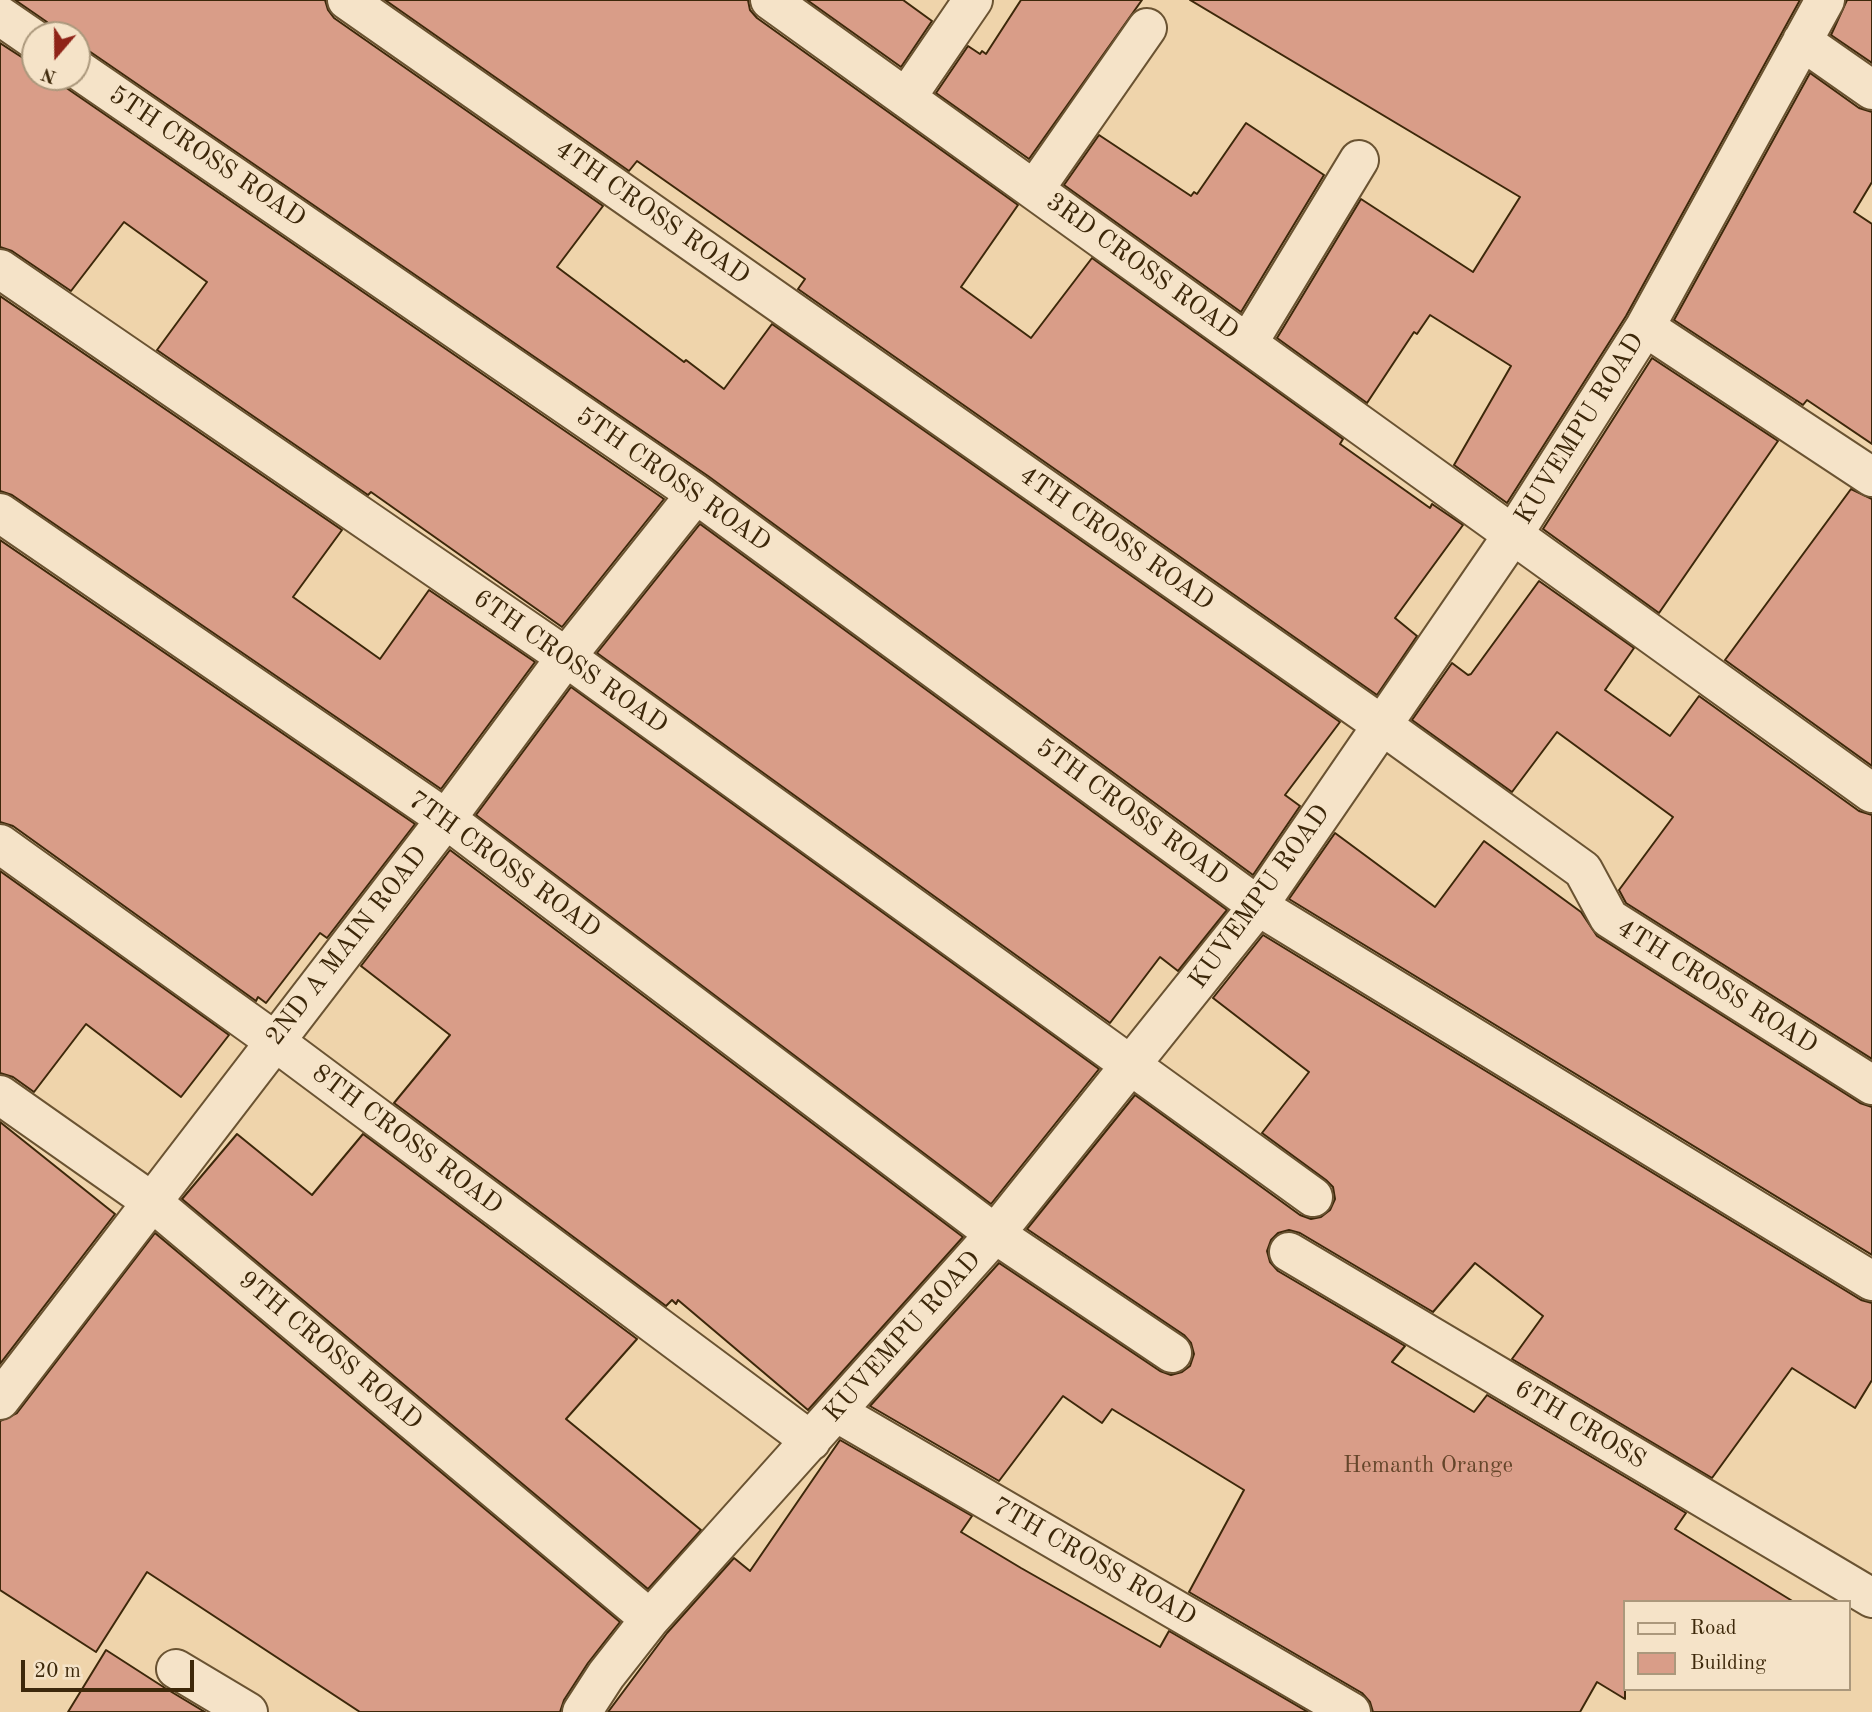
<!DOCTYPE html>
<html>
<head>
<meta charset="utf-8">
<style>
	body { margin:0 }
	#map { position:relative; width:1872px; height:1712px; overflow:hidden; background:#efd4ab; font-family:"Old Standard TT",serif }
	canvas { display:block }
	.legend { position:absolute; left:1623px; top:1600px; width:228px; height:91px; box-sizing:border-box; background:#f5e3c8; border:2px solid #ab987c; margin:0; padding:9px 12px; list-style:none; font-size:21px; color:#3d280a }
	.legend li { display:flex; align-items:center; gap:14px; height:35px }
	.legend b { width:35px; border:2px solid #ab987c }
	.north { position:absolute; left:21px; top:21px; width:70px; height:70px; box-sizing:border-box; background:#f5e3c8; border:2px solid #ab987c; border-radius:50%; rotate:200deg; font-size:19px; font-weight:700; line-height:28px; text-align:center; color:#3d280a }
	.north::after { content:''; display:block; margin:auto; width:24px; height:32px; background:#8f2418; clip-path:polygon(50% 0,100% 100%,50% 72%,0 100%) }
	.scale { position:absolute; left:21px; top:1660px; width:173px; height:32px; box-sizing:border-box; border:4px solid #3d280a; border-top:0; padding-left:9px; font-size:21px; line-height:24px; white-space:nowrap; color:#3d280a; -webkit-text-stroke:5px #f5e3c8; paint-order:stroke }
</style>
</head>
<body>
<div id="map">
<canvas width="1872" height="1712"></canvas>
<ul class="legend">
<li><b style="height:9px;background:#f5e3c8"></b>Road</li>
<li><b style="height:19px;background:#d99d88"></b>Building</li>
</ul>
<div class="north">N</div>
<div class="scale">20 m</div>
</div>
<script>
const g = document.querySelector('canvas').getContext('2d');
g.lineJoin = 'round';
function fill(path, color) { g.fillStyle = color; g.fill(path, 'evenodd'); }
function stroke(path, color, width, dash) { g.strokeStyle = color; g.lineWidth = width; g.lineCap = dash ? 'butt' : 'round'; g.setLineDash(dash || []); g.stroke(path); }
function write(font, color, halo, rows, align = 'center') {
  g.font = font + ' "Old Standard TT",serif'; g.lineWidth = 6; g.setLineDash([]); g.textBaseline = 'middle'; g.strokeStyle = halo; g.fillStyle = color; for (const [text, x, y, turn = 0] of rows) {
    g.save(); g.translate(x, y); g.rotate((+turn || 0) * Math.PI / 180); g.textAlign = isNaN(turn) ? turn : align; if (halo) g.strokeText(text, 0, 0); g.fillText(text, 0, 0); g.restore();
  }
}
const building = new Path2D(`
	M15 0H325L328 10 334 18 603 206 557 267 684 362 686 360 724 389 772 324 1340 722 1285 795 1300 806 1253 875 708 476 89 51 77 47V35H56L47 22Z
	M385 0H748L750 10 757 18 1018 205 961 287 1031 338 1092 258 1343 439 1340 444 1430 508 1432 504 1463 525 1395 618 1417 636 1377 695 798 289 805 279 637 161 629 171Z
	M807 0H903L932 21 901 67Z
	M1021 0H1142L1029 159 936 93 968 46 980 54 982 51 986 54Z
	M1190 0H1800L1626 316 1507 503 1454 465 1511 366 1430 315 1417 334 1414 332 1367 403 1277 338 1361 199 1473 272 1520 197Z
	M1847 0H1872V63L1831 35Z
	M0 43 23 58 35 62V77H57L65 87 664 499 562 627 371 492 368 495 157 350 207 282 124 222 71 291 12 251 0 247Z
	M1810 73 1859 108 1872 112V182L1854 212 1872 224V444L1807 400 1803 405 1674 320Z
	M1246 123 1324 175 1241 312 1064 185 1099 135 1191 196 1194 192 1197 194Z
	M0 296 342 530 293 597 380 659 429 590 535 662 441 789 12 495 0 491Z
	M1652 358 1778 441 1659 613 1543 529Z
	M1851 489 1872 499V766L1725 660Z
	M700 524 1227 910 1178 971 1160 957 1110 1023 597 653Z
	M0 540 415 824 327 938 320 933 266 1003 258 997 256 1001 13 826 0 822Z
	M1539 581 1634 648 1605 690 1670 736 1699 696 1859 811 1872 815V1059L1626 903 1619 890 1673 817 1557 732 1512 792 1412 720 1452 663 1468 675 1471 674Z
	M571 687 1099 1069 991 1204 476 815Z
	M1335 833 1435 907 1484 841 1581 912 1597 936 1860 1103 1872 1107V1255L1289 899Z
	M450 850 963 1237 808 1410 678 1300 676 1304 672 1300 666 1306 394 1103 450 1035 361 966Z
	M0 871 229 1035 181 1097 86 1024 34 1092 13 1077 0 1073Z
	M1263 935 1861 1300 1872 1303V1380L1855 1408 1792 1368 1712 1478 1512 1359 1543 1316 1475 1263 1433 1312 1300 1233 1289 1230 1278 1233 1271 1240 1267 1251 1270 1262 1278 1271 1405 1346 1392 1362 1474 1412 1487 1395 1686 1513 1675 1529 1794 1602H1625V1699L1597 1682 1580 1712H1373L1370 1702 1362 1693 1189 1592 1244 1490 1112 1409 1102 1423 1063 1396 999 1481 870 1406 999 1263 1160 1371 1171 1375 1182 1372 1190 1366 1194 1354 1191 1343 1184 1335 1027 1229 1135 1095 1300 1215 1311 1219 1321 1217 1330 1210 1335 1199 1333 1187 1326 1180 1262 1133 1309 1072 1213 998Z
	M0 1122 115 1214 0 1364Z
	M237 1134 312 1195 363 1134 637 1339 566 1419 701 1530 648 1589 182 1199Z
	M155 1233 620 1622 588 1663 564 1700 560 1712H360L147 1572 96 1652 0 1590V1421L17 1413Z
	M840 1440 972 1516 961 1532 1021 1568 1160 1647 1169 1631 1308 1712H608L667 1633 734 1558 750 1571Z
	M106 1650 165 1688 205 1712H68Z`);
fill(building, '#d99d88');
stroke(building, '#3d280a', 2);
const minor = new Path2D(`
	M347 0 1382 725 1583 870 1609 918 1872 1085
	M770 0 1872 793
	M0 16 35 40
	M1802 41 1872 90
	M77 69 696 494 1258 906 1872 1281
	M906 98 973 0
	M1034 190 1147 28
	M0 269 566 657 1313 1197
	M1645 327 1872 477
	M1248 343 1359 160
	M0 513 446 819 995 1234 1172 1353
	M0 844 273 1040 811 1441
	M0 1095 152 1202 650 1619
	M1289 1252 1872 1598
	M0 1400 446 819 566 657 696 494
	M836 1412 1351 1712
	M176 1669 248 1712
	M582 1712 606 1675 650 1619 995 1234 1258 906 1514 533 1645 327 1825 0`);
stroke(minor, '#6a5332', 42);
stroke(minor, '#f5e3c8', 38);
write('23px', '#64452a', null, [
	["Hemanth Orange",1428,1466]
]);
write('26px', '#3d280a', '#f5e3c8', [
	["5TH CROSS ROAD",207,157,34],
	["4TH CROSS ROAD",652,213,35],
	["3RD CROSS ROAD",1142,267,36],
	["KUVEMPU ROAD",1580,429,-58],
	["5TH CROSS ROAD",673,480,35],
	["4TH CROSS ROAD",1116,539,35],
	["6TH CROSS ROAD",570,662,35],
	["5TH CROSS ROAD",1132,813,36],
	["7TH CROSS ROAD",504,865,36],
	["KUVEMPU ROAD",1260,897,-54],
	["2ND A MAIN ROAD",347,946,-52],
	["4TH CROSS ROAD",1717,987,32],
	["8TH CROSS ROAD",407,1140,37],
	["KUVEMPU ROAD",903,1337,-48],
	["9TH CROSS ROAD",330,1351,40],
	["6TH CROSS",1580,1425,31],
	["7TH CROSS ROAD",1094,1562,30]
]);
</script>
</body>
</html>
